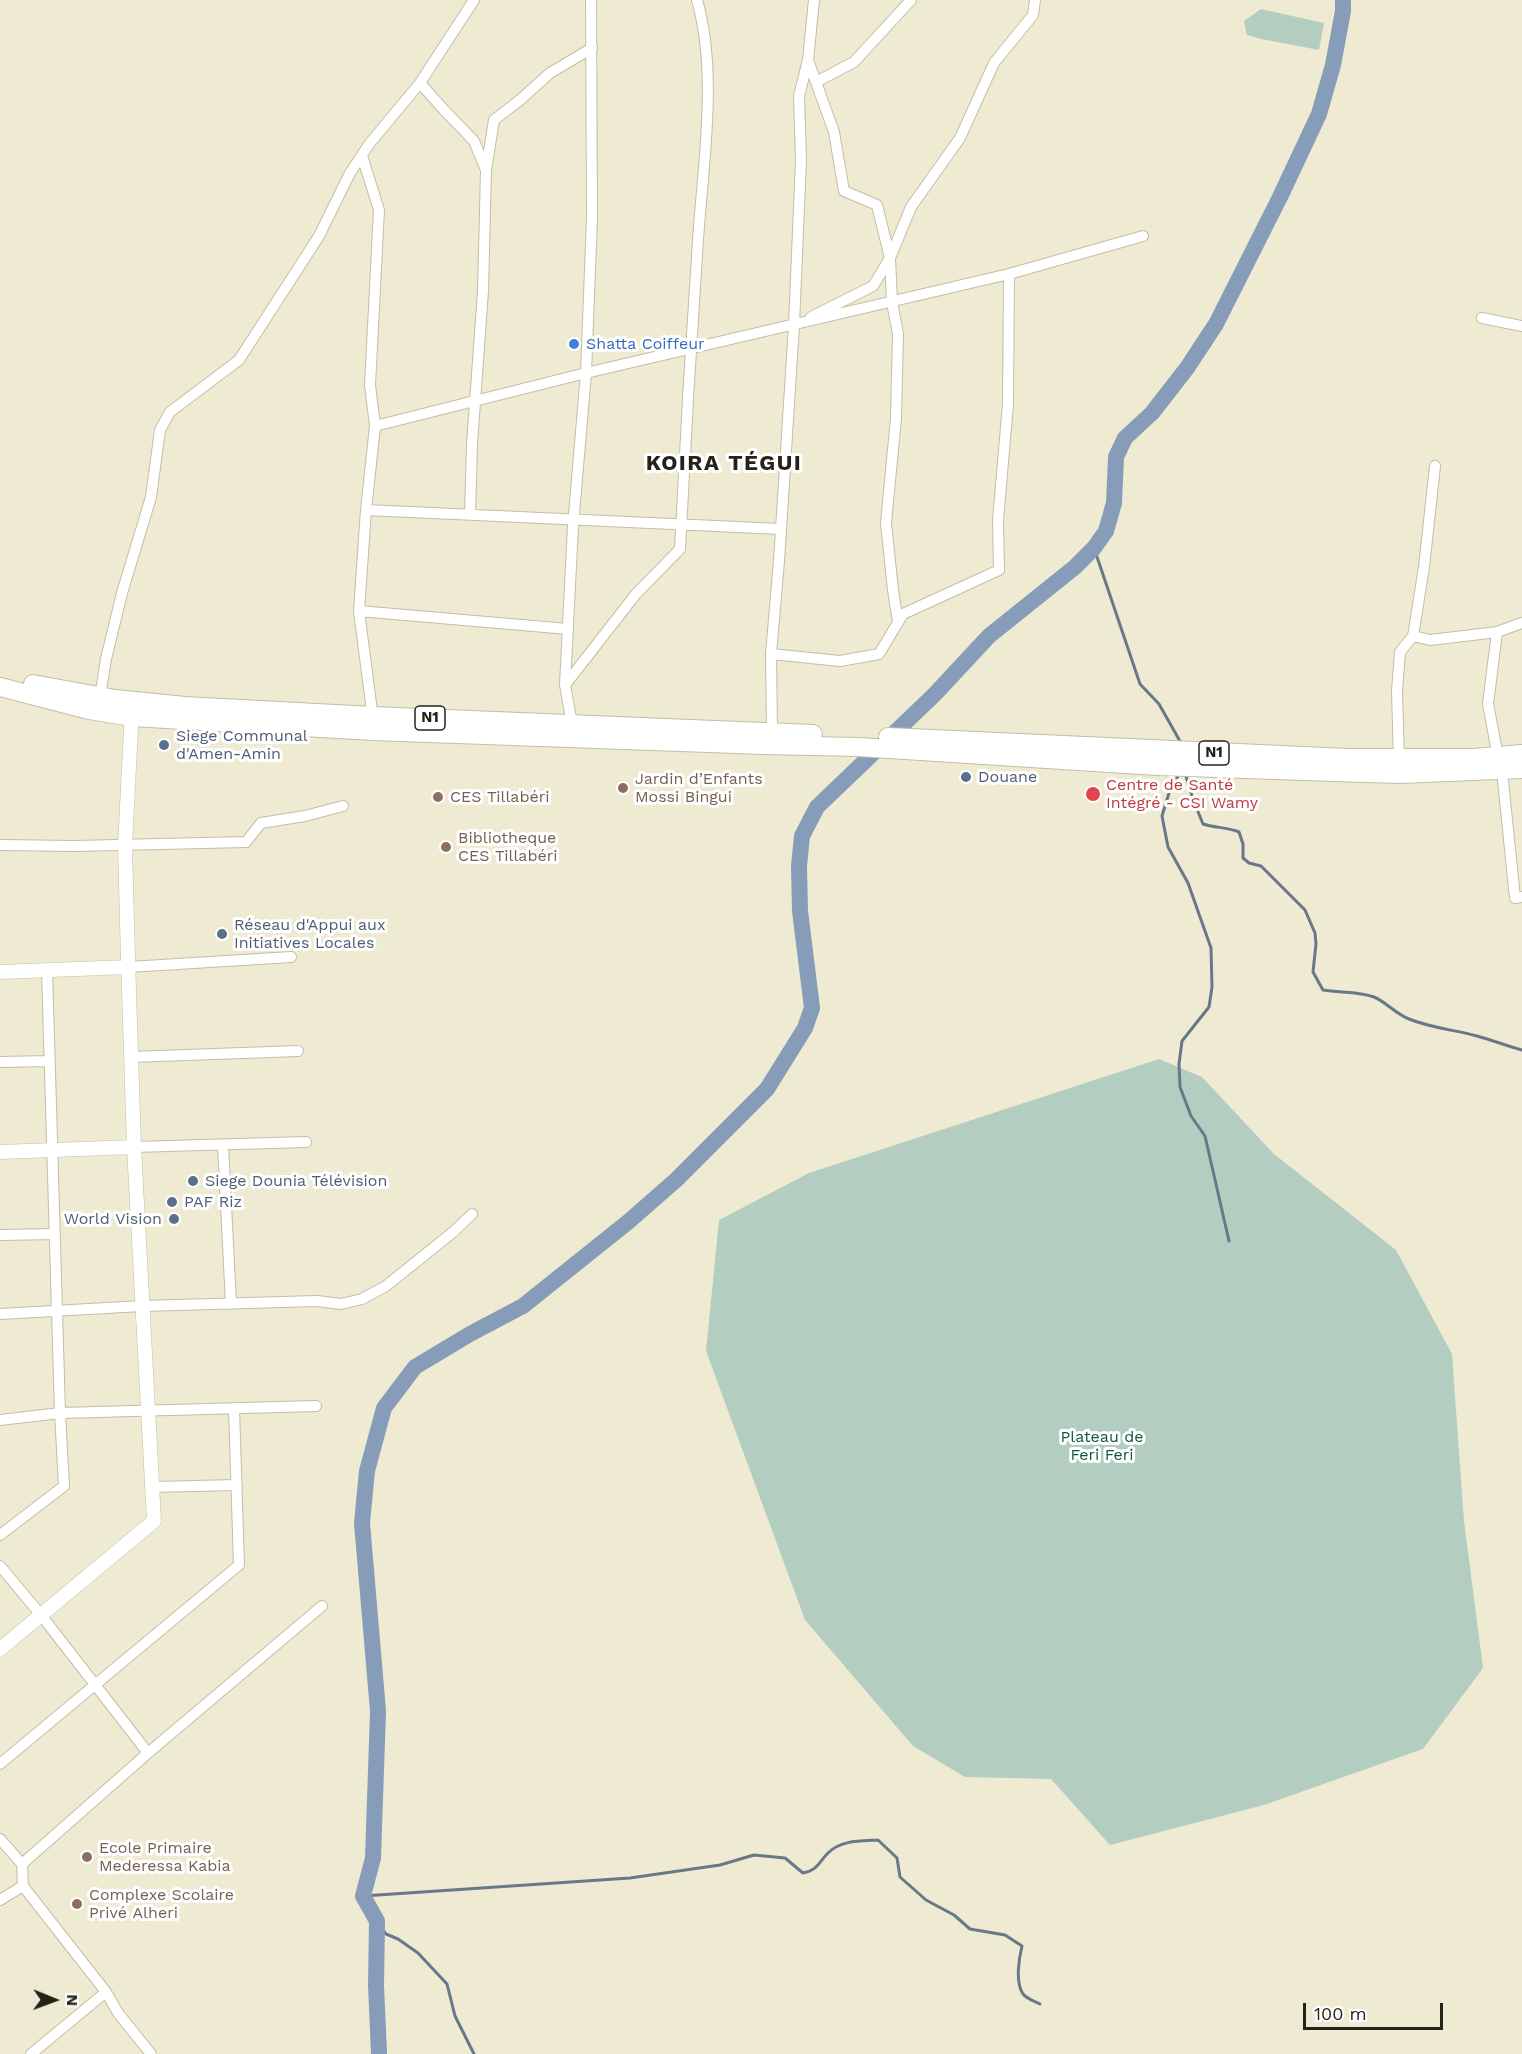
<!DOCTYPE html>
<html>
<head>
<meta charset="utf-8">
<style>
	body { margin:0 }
	#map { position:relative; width:1522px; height:2054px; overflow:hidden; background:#efebd3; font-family:"Work Sans",sans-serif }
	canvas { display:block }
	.north { position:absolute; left:24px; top:1970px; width:60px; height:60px; -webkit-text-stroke:4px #fff; paint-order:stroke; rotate:91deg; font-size:16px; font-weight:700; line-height:24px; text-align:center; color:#24231a }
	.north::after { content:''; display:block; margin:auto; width:21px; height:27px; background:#24231a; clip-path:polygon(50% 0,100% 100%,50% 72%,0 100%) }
	.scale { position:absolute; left:1303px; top:2003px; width:140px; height:27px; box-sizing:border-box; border:3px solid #24231a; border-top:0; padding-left:8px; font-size:18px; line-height:21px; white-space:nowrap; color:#24231a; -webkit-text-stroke:4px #fff; paint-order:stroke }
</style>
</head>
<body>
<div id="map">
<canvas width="1522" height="2054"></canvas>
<div class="north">N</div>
<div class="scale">100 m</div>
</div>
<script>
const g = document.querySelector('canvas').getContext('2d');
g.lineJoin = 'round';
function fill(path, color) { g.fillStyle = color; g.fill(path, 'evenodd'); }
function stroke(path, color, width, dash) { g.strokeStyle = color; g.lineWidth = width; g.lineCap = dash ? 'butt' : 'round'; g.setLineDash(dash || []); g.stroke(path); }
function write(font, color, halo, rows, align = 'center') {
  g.font = font + ' "Work Sans",sans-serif'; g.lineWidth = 6; g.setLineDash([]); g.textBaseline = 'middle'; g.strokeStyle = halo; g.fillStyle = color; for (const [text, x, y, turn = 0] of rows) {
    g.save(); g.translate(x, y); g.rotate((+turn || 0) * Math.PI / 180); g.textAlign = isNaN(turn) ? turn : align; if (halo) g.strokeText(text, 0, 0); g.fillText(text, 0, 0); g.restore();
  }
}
fill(new Path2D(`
	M1261 9 1324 23 1319 50 1261 39 1247 35 1244 21Z
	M1159 1059 1202 1077 1274 1154 1396 1250 1452 1354 1464 1521 1483 1668 1423 1749 1264 1805 1110 1845 1051 1779 965 1777 913 1746 805 1620 706 1351 719 1220 809 1173Z`), '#b3cec1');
stroke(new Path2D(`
	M1094 548 1140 684 1159 704 1181 743
	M1185 773 1194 802 1203 824C1215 828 1227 827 1239 832L1243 844V858L1249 863 1261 866 1305 910 1315 933 1316 944 1313 972 1323 990C1339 993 1358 991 1374 997 1386 1002 1396 1014 1409 1019 1431 1028 1455 1030 1477 1036 1492 1040 1507 1046 1522 1050
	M1179 774 1169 793 1162 816 1168 847 1188 883 1211 948 1212 987 1209 1007 1182 1041 1179 1064 1180 1087 1191 1116 1205 1136 1229 1241
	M363 1896 630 1878 720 1865 754 1855 785 1858 803 1873C818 1870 818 1863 828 1853 841 1840 860 1841 878 1840L897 1858 900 1877 926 1900 954 1915 970 1929 1005 1935 1022 1946C1019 1958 1015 1982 1023 1994 1027 1999 1034 2001 1040 2004
	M377 1921 386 1934 398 1939 418 1953 447 1984 455 2016 474 2054`), '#697889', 3);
stroke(new Path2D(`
	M379 2054 376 1985 377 1921 363 1896 373 1858 378 1711 362 1523 367 1471 384 1408 415 1367 470 1334 523 1306 628 1222 676 1180 767 1089 805 1028 812 1008 800 911 799 866 802 836 817 807 935 694 989 636 1075 567 1094 548 1106 531 1114 503 1116 457 1125 438 1152 413 1187 368 1216 324 1280 197 1319 114 1333 65 1343 11V0`), '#879cb8', 16);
const minor = new Path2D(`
	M814 0 808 60 834 132 844 191 877 205 890 258 892 302 898 334 896 418 886 523 893 590 898 622
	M816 82 854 62 911 0
	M420 83 444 110 474 141 486 170
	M362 156 379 210 370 385 375 426 366 510 359 611 373 719
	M811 317 873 286 890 258 911 207 960 138 994 63 1033 15 1035 0
	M1482 318 1522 326
	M375 426 586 373 1009 274 1143 236
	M366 510 781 529
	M470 514 472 444 483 291 486 170 494 120 520 100 550 73 592 48
	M359 611 568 629
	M1413 636 1430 640 1497 632
	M771 654 840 661 879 654 903 614 999 570 998 520 1008 404 1009 274
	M565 685 636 594 680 549C685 446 691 343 698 240 703 164 718 73 697 0
	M100 697 106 659 122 593 151 497 160 430 170 412 239 360 319 236 350 173 370 143 420 83 474 0
	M573 729 565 685 573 526 586 373 592 218 591 0
	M772 732 771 654 779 561 794 325 801 160 799 96 808 60
	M1498 757 1488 704 1497 632 1522 623
	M1399 761 1397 691 1400 652 1413 636 1424 567 1435 466
	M1502 771 1515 898 1522 897
	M0 845 75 846 246 842 261 823 305 816 343 806
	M129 967 291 957
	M131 1057 298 1051
	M0 1062 50 1061
	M223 1145 231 1304
	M134 1147 306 1142
	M0 1235 54 1234
	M0 1314 142 1306 317 1301 341 1304 362 1299 386 1286 452 1233 472 1214
	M0 1420 60 1413 316 1406
	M152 1487 237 1485
	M0 1535 64 1486 60 1413 47 970
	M0 1566 41 1615 148 1753
	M0 1764 239 1565 234 1408
	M0 1839 22 1864 23 1886 106 1992 118 2013 151 2054
	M22 1864 148 1753 322 1606
	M0 1900 23 1886
	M31 2054 106 1992`);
const tertiary = new Path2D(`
	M0 972 129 967
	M0 1152 134 1147
	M0 1649 154 1521 134 1147 128 959 125 845 132 709`);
const primary = new Path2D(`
	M33 684 115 699 185 706 373 716 813 734
	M0 687 89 710 132 717 373 731 764 745 858 747 1157 766 1364 773 1400 774 1522 769
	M888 737 1348 758H1473L1522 754`);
stroke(minor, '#c2bea7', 12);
stroke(tertiary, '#c2bea7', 15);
stroke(primary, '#c2bea7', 20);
stroke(minor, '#fff', 10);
stroke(tertiary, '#fff', 14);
stroke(primary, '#fff', 18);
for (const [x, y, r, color] of [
	[574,344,6,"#3f7fe0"],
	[164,745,6,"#5c6f8a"],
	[966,777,6,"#5c6f8a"],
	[623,788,6,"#8d6e63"],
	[1093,794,8,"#e0444e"],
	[438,797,6,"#8d6e63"],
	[446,847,6,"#8d6e63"],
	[222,934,6,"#5c6f8a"],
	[193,1181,6,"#5c6f8a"],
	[172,1202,6,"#5c6f8a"],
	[174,1219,6,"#5c6f8a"],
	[87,1857,6,"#8d6e63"],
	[77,1904,6,"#8d6e63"]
]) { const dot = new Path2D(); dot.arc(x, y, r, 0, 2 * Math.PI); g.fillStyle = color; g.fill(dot); stroke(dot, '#fff', 2); }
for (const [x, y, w] of [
	[430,718,30],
	[1214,753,30]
]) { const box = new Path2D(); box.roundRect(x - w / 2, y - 12, w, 24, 4.5); g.fillStyle = '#fff'; g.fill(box); stroke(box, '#24231a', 1.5); }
write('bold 15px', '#24231a', null, [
	["N1",430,718],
	["N1",1214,753]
]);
write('16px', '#366cbe', '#fff', [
	["Shatta Coiffeur",586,344]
], 'left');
write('16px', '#4e5e75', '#fff', [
	["Siege Communal",176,736],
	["d'Amen-Amin",176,754],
	["Douane",978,777],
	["Réseau d'Appui aux",234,925],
	["Initiatives Locales",234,943],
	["Siege Dounia Télévision",205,1181],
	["PAF Riz",184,1202],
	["World Vision",162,1219,"right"]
], 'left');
write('16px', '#785e54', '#fff', [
	["Jardin d’Enfants",635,779],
	["Mossi Bingui",635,797],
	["CES Tillabéri",450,797],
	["Bibliotheque",458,838],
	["CES Tillabéri",458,856],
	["Ecole Primaire",99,1848],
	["Mederessa Kabia",99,1866],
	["Complexe Scolaire",89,1895],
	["Privé Alheri",89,1913]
], 'left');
write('16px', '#be3a42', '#fff', [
	["Centre de Santé",1106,785],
	["Intégré - CSI Wamy",1106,803]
], 'left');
write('16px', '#11563e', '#fff', [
	["Plateau de",1102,1437],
	["Feri Feri",1102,1455]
]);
g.letterSpacing = '1.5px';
write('bold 22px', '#24231a', '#fff', [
	["KOIRA TÉGUI",724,464]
]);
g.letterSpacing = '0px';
</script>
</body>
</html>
